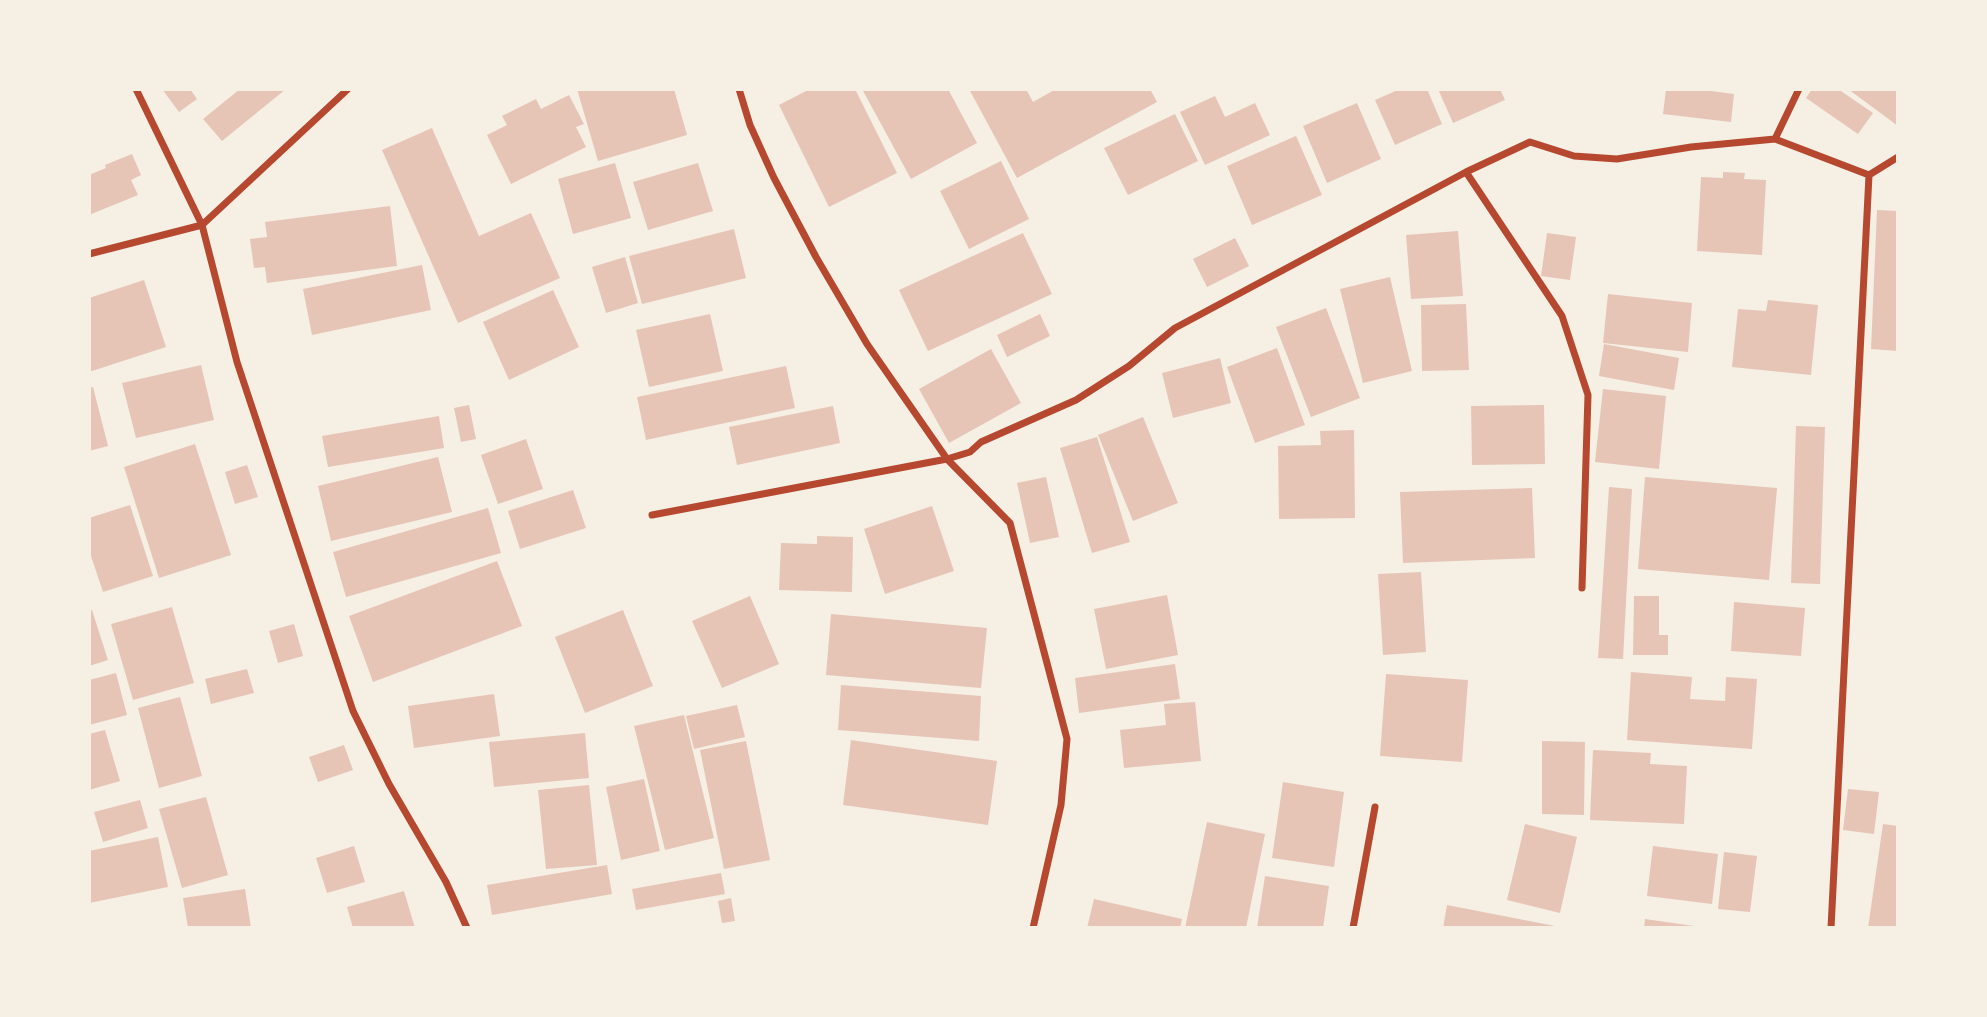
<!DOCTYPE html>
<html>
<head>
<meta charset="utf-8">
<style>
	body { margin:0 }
	#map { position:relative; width:1987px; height:1017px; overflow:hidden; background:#f6efe4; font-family:"Fira Sans Condensed",sans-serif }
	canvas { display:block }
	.frame { position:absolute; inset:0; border:91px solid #f6efe4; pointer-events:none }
</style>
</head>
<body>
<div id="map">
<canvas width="1987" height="1017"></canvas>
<div class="frame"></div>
</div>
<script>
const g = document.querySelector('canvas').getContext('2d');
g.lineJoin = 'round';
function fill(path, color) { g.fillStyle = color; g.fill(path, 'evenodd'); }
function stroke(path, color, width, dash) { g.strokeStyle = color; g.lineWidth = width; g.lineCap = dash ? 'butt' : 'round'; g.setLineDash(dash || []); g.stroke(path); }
fill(new Path2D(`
	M162 89H190L197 99 179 112Z
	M240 89H286L222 141 203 119Z
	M577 89H674L687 135 598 161Z
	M810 89H855L897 173 829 207 779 105Z
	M862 89H948L977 143 911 179Z
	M969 89H1026L1033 102 1056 89H1150L1157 102 1017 178Z
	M1400 89H1427L1442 124 1395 145 1375 100Z
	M1438 89H1500L1505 100 1453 123Z
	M1666 89H1695L1734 94 1731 122 1663 114Z
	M1812 89H1838L1873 113 1858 134 1806 98Z
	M1848 89H1898V126Z
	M569 95 584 124 576 127 586 147 511 184 487 135 507 125 502 116 536 99 541 109Z
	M1215 96 1225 117 1255 103 1270 135 1205 165 1180 112Z
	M1357 103 1381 159 1327 183 1303 126Z
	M1175 114 1198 161 1128 195 1104 148Z
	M432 128 479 236 531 213 560 278 458 323 382 150Z
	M1296 136 1322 195 1252 225 1227 166Z
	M132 154 141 175 131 180 138 195 89 215V175L106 168 105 165Z
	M1001 161 1029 219 969 249 940 191Z
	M615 163 631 218 573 234 558 179Z
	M698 163 713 211 648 230 633 182Z
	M1723 172 1745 173 1744 179 1766 180 1762 255 1697 251 1701 177 1723 178Z
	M390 206 397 266 267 283 265 267 254 268 250 239 267 237 265 222Z
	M1877 210 1898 211V351L1871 349Z
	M734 229 746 278 642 304 629 256Z
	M1458 231 1463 296 1411 299 1406 235Z
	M1023 233 1052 294 928 351 899 290Z
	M1547 233 1576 237 1570 280 1541 276Z
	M1235 238 1249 266 1207 287 1193 259Z
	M625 257 638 303 606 313 592 267Z
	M422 265 431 310 312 335 303 289Z
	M1390 277 1412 371 1363 383 1340 289Z
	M144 280 166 347 89 372V298Z
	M553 290 579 347 509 380 483 322Z
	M1608 294 1692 303 1688 352 1603 343Z
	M1768 300 1818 305 1811 375 1732 367 1738 309 1766 311Z
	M1466 304 1469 370 1422 371 1421 305Z
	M1326 308 1360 398 1311 417 1276 327Z
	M710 314 723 371 649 387 636 330Z
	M1040 314 1050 336 1007 357 997 335Z
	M1604 344 1679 358 1674 390 1599 376Z
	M1277 348 1305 425 1255 443 1227 367Z
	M991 349 1021 403 949 443 919 389Z
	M1220 358 1231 403 1173 418 1162 373Z
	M201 365 214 420 136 438 122 383Z
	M786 366 795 408 646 440 637 397Z
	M93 387 108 446 89 451V388Z
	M1603 389 1666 396 1659 469 1595 462Z
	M469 405 476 439 461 442 454 408Z
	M1544 405 1545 464 1472 465 1471 406Z
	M833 406 840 443 737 465 729 427Z
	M439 416 444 448 328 467 322 436Z
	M1143 417 1178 503 1133 521 1098 435Z
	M1796 426 1825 427 1820 584 1791 583Z
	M1354 430 1355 518 1279 519 1278 446 1321 445 1320 431Z
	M1097 437 1130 542 1092 553 1060 448Z
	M526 439 543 489 498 504 481 455Z
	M195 444 231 555 159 578 124 467Z
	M438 457 452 512 331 541 318 486Z
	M247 465 258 497 235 504 225 472Z
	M1046 477 1059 537 1030 543 1017 483Z
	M1645 477 1777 488 1769 580 1638 569Z
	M1609 487 1632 489 1623 659 1598 658Z
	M1532 488 1535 558 1403 563 1400 492Z
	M573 490 586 528 520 549 508 511Z
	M130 505 153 576 103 592 89 550V518Z
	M932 506 954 571 885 594 864 529Z
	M488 508 501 553 346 597 333 552Z
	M817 536 853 537 852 592 779 590 781 543 817 544Z
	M497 561 522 626 373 682 349 616Z
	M1421 572 1426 652 1383 655 1378 574Z
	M1167 595 1178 655 1106 669 1094 609Z
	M750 596 779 664 722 688 692 621Z
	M1634 596H1659V635H1668V655H1633Z
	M1734 602 1805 608 1801 656 1731 651Z
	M172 607 194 683 133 700 111 624Z
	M92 610 108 660 89 666V611Z
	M623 610 653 686 585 713 555 637Z
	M831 614 987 628 981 688 826 675Z
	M294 624 303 656 278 663 269 631Z
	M1175 664 1180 699 1079 713 1075 678Z
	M247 669 254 693 211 704 205 679Z
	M1631 672 1692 677 1690 699 1725 701 1726 677 1757 679 1752 749 1627 740Z
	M116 673 127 715 89 725V680Z
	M1386 674 1468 680 1462 762 1380 756Z
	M841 685 981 696 979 741 838 730Z
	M494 694 500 736 414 748 408 706Z
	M180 697 202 776 159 788 138 708Z
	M1195 702 1201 761 1124 768 1120 730 1166 725 1164 704Z
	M737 705 745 737 694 749 686 716Z
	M684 715 714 838 665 850 634 726Z
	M105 730 120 781 89 790V734Z
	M585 733 589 778 494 787 489 742Z
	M851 740 997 761 988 825 843 805Z
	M746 741 770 860 724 869 700 750Z
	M1542 741 1585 742 1584 815 1542 814Z
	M344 745 353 770 318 782 309 757Z
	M1593 750 1651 753 1650 764 1687 766 1684 824 1590 820Z
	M644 779 660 851 621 860 606 787Z
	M1283 782 1344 792 1334 867 1272 858Z
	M589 785 597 865 546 869 538 790Z
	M1848 789 1879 792 1874 834 1843 830Z
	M206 797 228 875 182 888 159 809Z
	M140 800 148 828 103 842 94 812Z
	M1207 822 1265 834 1246 928H1185Z
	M1525 824 1577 837 1560 913 1507 900Z
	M1883 824 1898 826V928H1868Z
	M158 837 168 887 89 903V851Z
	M354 846 365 882 327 893 316 858Z
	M1653 846 1718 854 1712 904 1647 896Z
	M1724 852 1757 856 1750 912 1718 909Z
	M607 865 612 894 492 915 487 885Z
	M721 873 725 894 636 910 632 889Z
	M1265 876 1329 886 1323 928H1257Z
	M245 889 251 928H188L183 898Z
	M404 891 415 928H353L347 907Z
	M731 898 735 921 722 923 718 901Z
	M1094 899 1182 919 1180 928H1087Z
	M1447 905 1555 926V928H1443Z
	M1645 919 1694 926V928H1644Z`), '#e6c5b7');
stroke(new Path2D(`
	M136 89 202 225 237 362 353 711 389 784 446 882 467 928
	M739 89 750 125 774 178 816 257 867 344 947 459 1010 523 1067 739 1061 805 1033 928
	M1775 139 1799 89
	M1466 172 1562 316 1588 395 1582 588
	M89 254 202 225 348 89
	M652 515 947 459 970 452 981 442 1076 400 1129 366 1175 328 1466 172 1530 142 1574 156 1617 159 1691 147 1775 139 1869 175 1898 157
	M1353 928 1375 807
	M1831 928 1869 175`), '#b5482f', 7);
</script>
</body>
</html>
